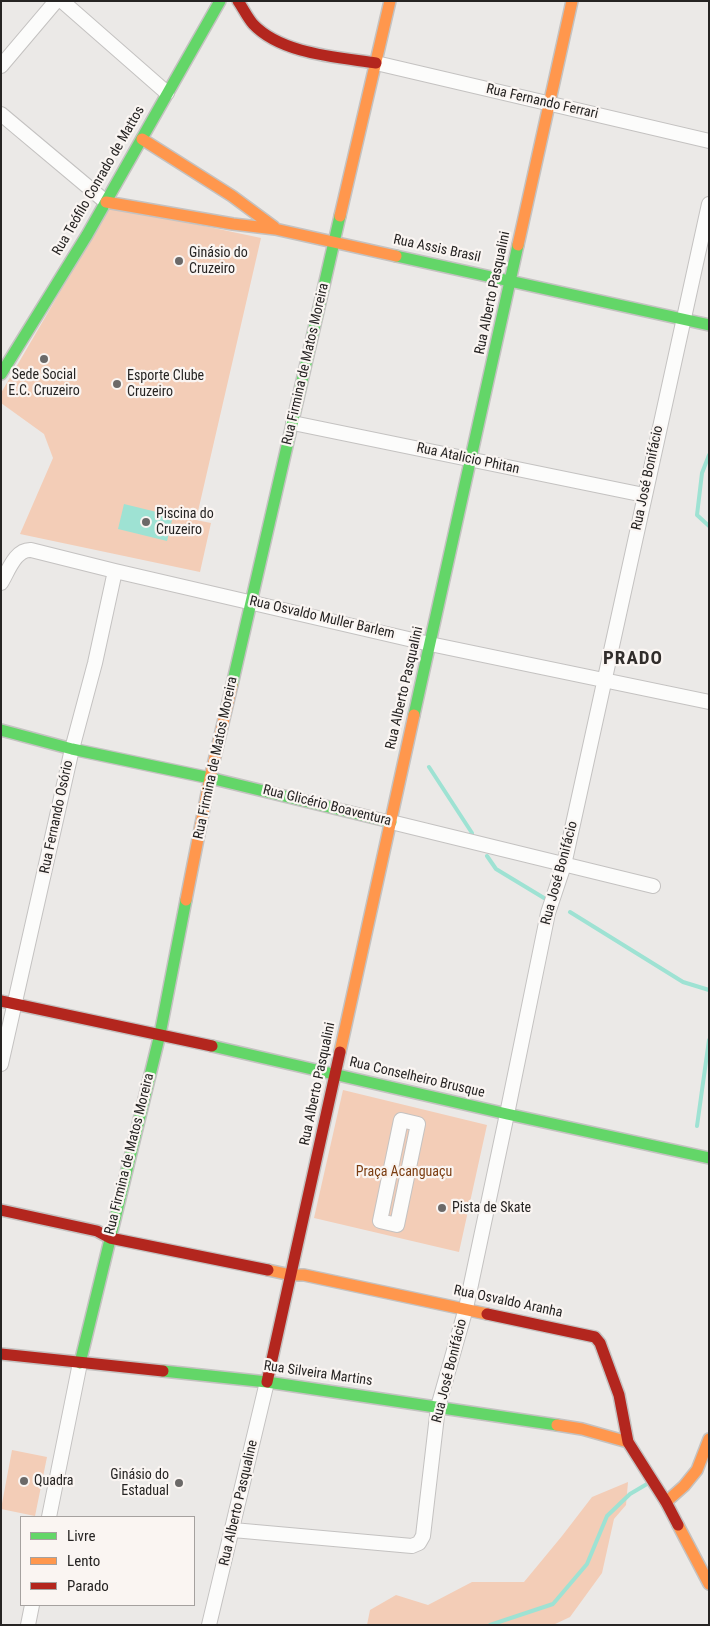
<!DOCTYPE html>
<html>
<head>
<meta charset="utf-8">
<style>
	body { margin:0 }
	#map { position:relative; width:710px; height:1626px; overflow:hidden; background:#ebe9e7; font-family:"Roboto Condensed",sans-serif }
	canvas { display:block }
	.frame { position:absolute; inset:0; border:2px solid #262423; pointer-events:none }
	.legend { position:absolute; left:20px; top:1516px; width:175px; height:90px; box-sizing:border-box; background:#faf5f2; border:1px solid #a5a19f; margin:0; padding:6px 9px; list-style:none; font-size:15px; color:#262423 }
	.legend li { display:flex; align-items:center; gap:10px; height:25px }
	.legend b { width:25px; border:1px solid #a5a19f }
</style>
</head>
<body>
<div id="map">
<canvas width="710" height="1626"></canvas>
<div class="frame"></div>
<ul class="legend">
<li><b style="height:6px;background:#63d668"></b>Livre</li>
<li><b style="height:6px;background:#ff974d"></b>Lento</li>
<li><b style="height:6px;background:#b3261e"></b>Parado</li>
</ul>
</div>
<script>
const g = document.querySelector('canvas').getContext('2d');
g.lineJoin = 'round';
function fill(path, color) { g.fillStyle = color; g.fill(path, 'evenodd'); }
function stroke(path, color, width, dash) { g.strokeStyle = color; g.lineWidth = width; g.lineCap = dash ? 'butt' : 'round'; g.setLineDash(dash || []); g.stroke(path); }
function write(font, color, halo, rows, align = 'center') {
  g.font = font + ' "Roboto Condensed",sans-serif'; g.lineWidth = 4.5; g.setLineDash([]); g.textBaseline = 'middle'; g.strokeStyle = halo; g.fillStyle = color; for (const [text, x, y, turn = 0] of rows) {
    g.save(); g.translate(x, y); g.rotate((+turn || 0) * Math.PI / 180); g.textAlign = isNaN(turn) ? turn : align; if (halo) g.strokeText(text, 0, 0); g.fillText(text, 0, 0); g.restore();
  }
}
fill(new Path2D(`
	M110 206 261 238 196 520 211 523 200 572 20 534 53 458 44 434 1 403V393Z
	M343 1090 487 1125 459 1252 314 1218Z
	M12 1450 47 1457 35 1516 1 1509Z
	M628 1482 626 1505 614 1519 602 1573 570 1617 553 1625H367L370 1610 396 1595 428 1605 472 1582H524L562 1536 592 1497Z`), '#f3cdb7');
fill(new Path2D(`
	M124 504 173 516 167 541 118 529Z`), '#9ee2d3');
stroke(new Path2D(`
	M709 455 702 473 697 515 709 526
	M429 767 472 833
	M487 856 496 869 544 898
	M570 912 683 982 709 990
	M697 1126 709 1040
	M490 1625 553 1604 587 1564 607 1516 630 1494 647 1484`), '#9ee2d3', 4);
const street = new Path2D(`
	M62 1 167 93
	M376 63 709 141
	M1 66 56 1
	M1 114 106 202
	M293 423 644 495
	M1 583C8 572 15 549 31 550L115 571 430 644 709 702
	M391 822 653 886
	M1 1064 72 749 95 663 115 571
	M401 1120 418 1124 397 1225 380 1221Z
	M49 1517 80 1363
	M233 1530 412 1546 419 1543 423 1536 438 1407 466 1308 507 1114 548 913 564 865 709 204
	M28 1625 32 1605
	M209 1625 267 1382`);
const fast = new Path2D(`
	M396 256 709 325
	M1 374 87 235 220 1
	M232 685 340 216
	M414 715 518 245
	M1 730 72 749 210 778 391 822
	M212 1046 507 1114 709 1158
	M80 1363 160 1034 186 900
	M163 1371 267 1382 557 1425`);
const slow = new Path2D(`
	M142 139 232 196 274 227
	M106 202 233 224 275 229 396 256
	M340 216 390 1
	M518 245 572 1
	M186 900 210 778 232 685
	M340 1052 414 715
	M268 1270 291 1275H304L487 1314
	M557 1425 582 1429 628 1442
	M666 1502 684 1486 697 1470 709 1439
	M678 1525 709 1584`);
const jam = new Path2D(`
	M238 1C243 8 247 17 253 24 281 54 337 57 376 63
	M1 1001 212 1046
	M1 1210 97 1231 110 1238 268 1270
	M487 1314 595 1337 600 1343 619 1395 628 1442 666 1502 678 1525
	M1 1354 163 1371
	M267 1382 340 1052`);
stroke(street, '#c4c2c1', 16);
stroke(fast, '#c4c2c1', 14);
stroke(slow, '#c4c2c1', 14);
stroke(jam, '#c4c2c1', 14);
stroke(street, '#fcfcfb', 14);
stroke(fast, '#63d668', 11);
stroke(slow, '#ff974d', 11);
stroke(jam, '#b3261e', 11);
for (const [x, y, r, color] of [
	[179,261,5,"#6b6968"],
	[44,359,5,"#6b6968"],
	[117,384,5,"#6b6968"],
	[146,522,5,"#6b6968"],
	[442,1208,5,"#6b6968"],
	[24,1481,5,"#6b6968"],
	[179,1483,5,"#6b6968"]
]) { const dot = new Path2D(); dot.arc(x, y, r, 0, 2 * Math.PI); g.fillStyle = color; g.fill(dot); stroke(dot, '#faf5f2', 2); }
write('14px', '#262423', '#faf5f2', [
	["Rua Fernando Ferrari",542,102,13],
	["Rua Teófilo Conrado de Mattos",99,181,-60],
	["Rua Assis Brasil",437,249,12],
	["Rua Alberto Pasqualini",493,293,-78],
	["Rua Firmina de Matos Moreira",306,364,-77],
	["Rua Atalicio Phitan",468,459,12],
	["Rua José Bonifácio",648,478,-78],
	["Rua Osvaldo Muller Barlem",322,618,13],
	["Rua Alberto Pasqualini",405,688,-77],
	["Rua Firmina de Matos Moreira",216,758,-78],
	["Rua Glicério Boaventura",327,806,14],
	["Rua Fernando Osório",57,817,-78],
	["Rua José Bonifácio",560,873,-75],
	["Rua Conselheiro Brusque",417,1078,13],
	["Rua Alberto Pasqualini",318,1084,-78],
	["Rua Firmina de Matos Moreira",130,1154,-76],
	["Rua Osvaldo Aranha",508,1302,12],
	["Rua José Bonifácio",450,1371,-76],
	["Rua Silveira Martins",318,1374,8],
	["Rua Alberto Pasqualine",239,1503,-77]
]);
write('14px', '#262423', '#faf5f2', [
	["Ginásio do",189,253],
	["Cruzeiro",189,269],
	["Sede Social",44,375,"center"],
	["E.C. Cruzeiro",44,391,"center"],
	["Esporte Clube",127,376],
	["Cruzeiro",127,392],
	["Piscina do",156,514],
	["Cruzeiro",156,530],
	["Pista de Skate",452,1208],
	["Ginásio do",169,1475,"right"],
	["Estadual",169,1491,"right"],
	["Quadra",34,1481]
], 'left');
write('14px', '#7b3d11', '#faf5f2', [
	["Praça Acanguaçu",404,1172]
]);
g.letterSpacing = '1px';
write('bold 19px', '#312d2b', '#faf5f2', [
	["PRADO",633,659]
]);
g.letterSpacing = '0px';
</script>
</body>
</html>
